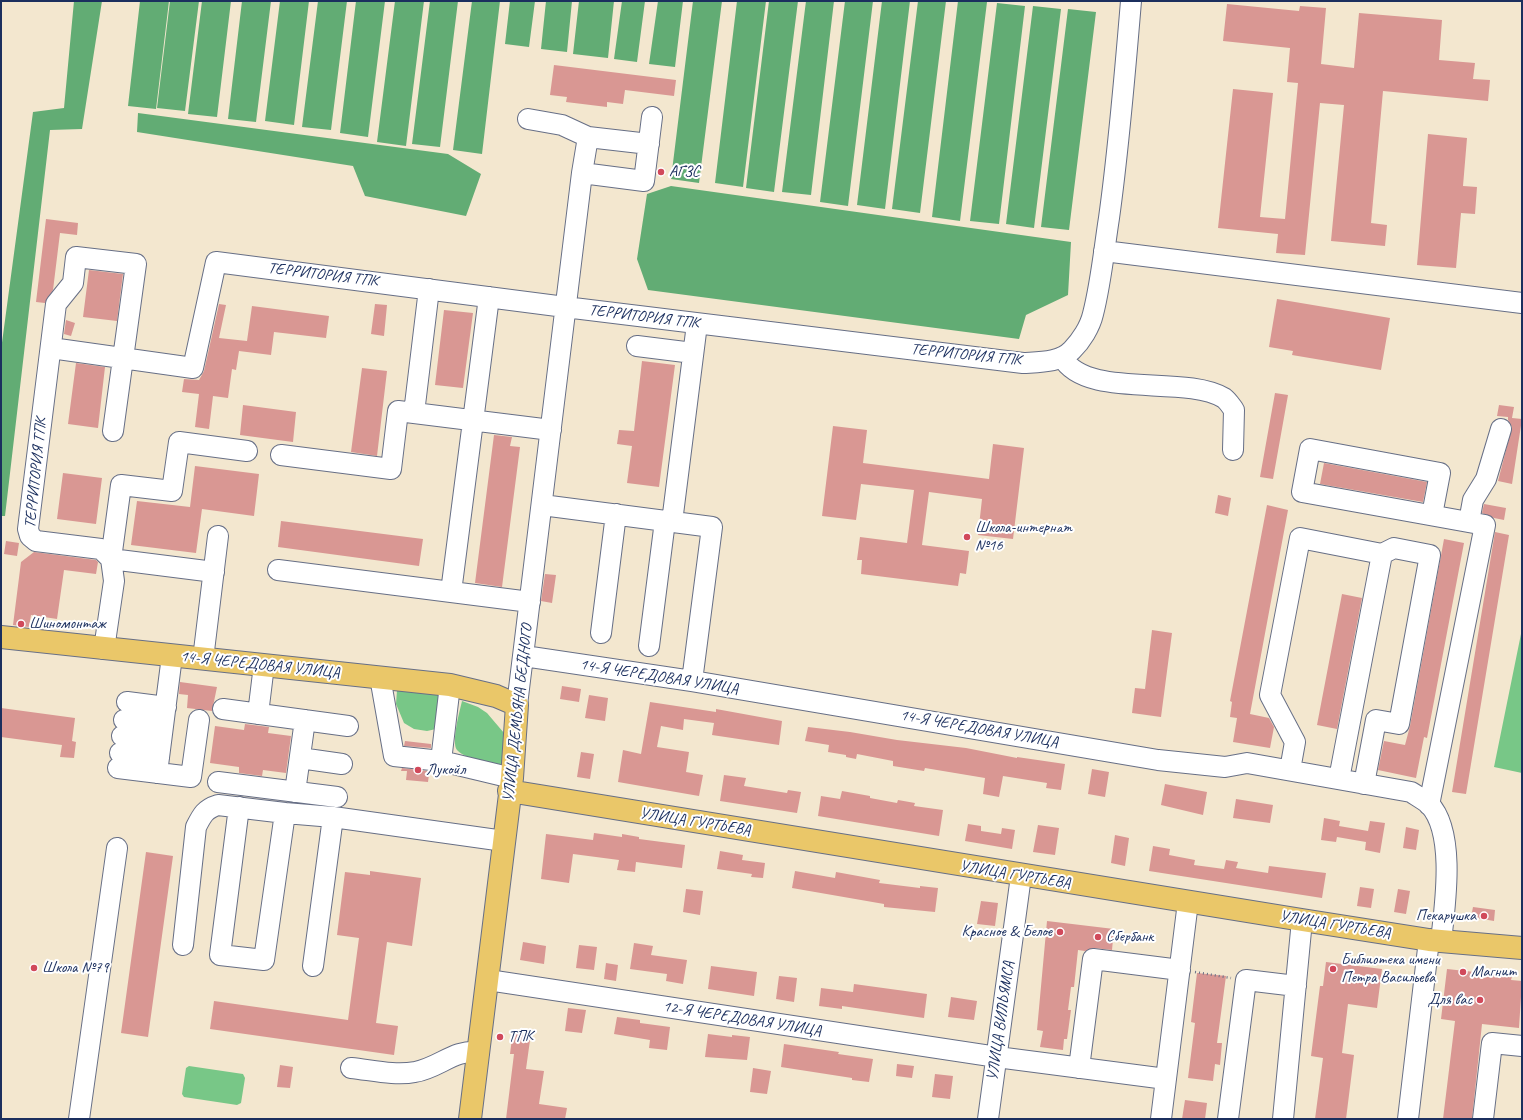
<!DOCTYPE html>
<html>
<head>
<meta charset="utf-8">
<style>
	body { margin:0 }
	#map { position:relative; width:1523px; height:1120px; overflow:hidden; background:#f3e7cf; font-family:Caveat,sans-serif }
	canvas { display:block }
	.frame { position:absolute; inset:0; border:2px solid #1b2f5e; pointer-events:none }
</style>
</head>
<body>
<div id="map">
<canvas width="1523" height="1120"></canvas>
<div class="frame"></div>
</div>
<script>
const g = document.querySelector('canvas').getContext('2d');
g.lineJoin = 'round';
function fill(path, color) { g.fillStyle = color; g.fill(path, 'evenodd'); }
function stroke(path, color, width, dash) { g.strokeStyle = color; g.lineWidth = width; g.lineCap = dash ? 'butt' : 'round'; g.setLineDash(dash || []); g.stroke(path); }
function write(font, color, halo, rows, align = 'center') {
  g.font = font + ' Caveat,sans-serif'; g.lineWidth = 4; g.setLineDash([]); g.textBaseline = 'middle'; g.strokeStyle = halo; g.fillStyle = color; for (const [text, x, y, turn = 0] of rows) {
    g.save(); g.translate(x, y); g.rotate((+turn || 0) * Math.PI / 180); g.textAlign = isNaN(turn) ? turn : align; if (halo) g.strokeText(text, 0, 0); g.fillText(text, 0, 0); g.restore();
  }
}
fill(new Path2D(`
	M1522 629V773L1494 767Z
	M397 690 440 695 436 729 427 731 414 729 404 723 396 704Z
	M462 701 478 707 487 713 504 733 508 743 503 765C494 768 488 764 479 761 472 758 462 756 457 750 451 742 460 710 462 701Z
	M189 1066 243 1074 245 1078 241 1103 237 1105 184 1097 182 1094 186 1068Z`), '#78c787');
fill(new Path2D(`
	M74 1H102L82 129 50 130 5 516H1V350L33 112 64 108Z
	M140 1H169L156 109 128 106Z
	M170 1H199L185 111 157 108Z
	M202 1H231L217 117 188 114Z
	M242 1H271L256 122 228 119Z
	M280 1H309L294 125 265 121Z
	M318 1H347L331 130 302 127Z
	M356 1H385L368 137 340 133Z
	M395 1H424L406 146 377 142Z
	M430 1H458L440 147 412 144Z
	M472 1H500L482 154 453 150Z
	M510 1H535L529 47 505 44Z
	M546 1H572L567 52 541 49Z
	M579 1H614L608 58 573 54Z
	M622 1H645L637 62 614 59Z
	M658 1H683L675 67 649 64Z
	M693 1H722L699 183 671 179Z
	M737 1H766L743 187 715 183Z
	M769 1H798L774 192 746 188Z
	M806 1H834L811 195 782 192Z
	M845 1H873L848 206 820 202Z
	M882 1H910L885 209 857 205Z
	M918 1H946L920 213 892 209Z
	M958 1 987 2 960 221 932 217Z
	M997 3 1025 6 999 224 970 221Z
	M1033 6 1061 9 1034 228 1006 224Z
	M1068 9 1096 12 1069 230 1041 227Z
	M138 113 448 154 481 174 466 216 365 196 353 166 137 132Z
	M671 186 1071 242 1068 295 1026 315 1019 339 648 290 637 259 647 194Z`), '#62ac74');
fill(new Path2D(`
	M1227 4 1299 11 1300 6 1326 8 1321 64 1354 68 1359 13 1442 20 1439 60 1475 63 1473 79 1490 80 1488 101 1383 91 1371 223 1387 225 1385 246 1331 241 1344 105 1320 103 1305 255 1276 253 1278 234 1218 228 1233 89 1273 93 1260 217 1285 219 1298 83 1287 82 1290 48 1223 41Z
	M554 65 676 80 674 96 625 90 623 104 607 102V107L566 102 567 97 550 95Z
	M1428 134 1467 138 1463 186 1477 187 1475 214 1461 213 1456 268 1417 265Z
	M46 219 78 223 77 235 60 233 53 290 45 303 36 302Z
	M89 270 123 274 117 321 83 317Z
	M1277 299 1390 318 1381 370 1292 355 1293 351 1269 347Z
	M219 304 226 305 219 338 247 341 252 306 329 316 326 338 274 332 271 355 239 351 236 370 232 369 228 398 213 396 209 429 195 427 199 394 182 392 184 379 199 380 204 371Z
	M375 304 387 305 384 336 371 334Z
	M444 310 473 313 463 388 435 385Z
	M66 320 75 323 71 336 64 334Z
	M642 361 675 365 659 487 627 483 632 446 617 444 619 430 634 431Z
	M76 363 105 367 98 428 68 424Z
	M362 368 387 371 377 456 351 452Z
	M1275 393 1288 395 1273 479 1260 477Z
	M243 405 296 412 293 442 240 435Z
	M1499 405 1514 407 1512 418 1522 419 1512 484 1498 481 1512 427 1508 420V417L1497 416Z
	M833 426 867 430 863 463 989 479 993 444 1024 448 1013 539 978 535 982 499 929 492 922 545 969 551 966 574 960 573 958 586 861 574 862 560H857L860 537 907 543 914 490 861 484 856 520 822 516Z
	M494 435 512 437 510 446 520 447 502 587 475 583Z
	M1324 463 1427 482 1423 502 1320 484Z
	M195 466 259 474 254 516 202 509 196 553 131 545 137 501 190 507Z
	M63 473 102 478 96 524 57 519Z
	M1218 495 1231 498 1228 516 1215 513Z
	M1484 504 1506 508 1504 520 1494 518 1482 513Z
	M1267 505 1288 510 1250 714 1269 718 1274 727 1270 748 1233 742 1237 718 1230 717 1232 702 1230 701Z
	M281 521 423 539 419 566 278 547Z
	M1495 532 1509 535 1466 794 1452 792Z
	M1444 539 1464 543 1427 738 1424 737 1416 778 1378 770 1384 741 1405 745 1410 726Z
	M6 541 19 543 17 556 4 554Z
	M34 552 96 560 98 562 96 574 64 570 57 619 31 615 29 627 13 625 21 562Z
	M545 574 556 575 552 603 541 601Z
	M1342 594 1362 598 1337 729 1317 725Z
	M1152 630 1172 633 1161 717 1132 713 1135 688 1145 689Z
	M180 682 217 687 212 711 187 708 188 695 179 694Z
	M562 686 581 689 579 702 560 699Z
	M589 695 608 698 605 721 585 718Z
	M650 702 716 712V709L782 721 779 745 712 735 714 723 684 719 683 730 661 726 657 747 689 752 686 772 703 775 699 796 618 782 623 750 641 754Z
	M1 708 75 718 72 741 76 742 74 758 60 757 62 745 1 737Z
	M245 724 269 727 268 733 291 736 286 773 263 770 262 776 239 773V767L210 763 215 726 244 730Z
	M808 727 850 732 897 740 966 748 1017 758V757L1065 764 1061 790 1046 788 1047 783 1003 776 999 797 983 794 985 778 925 768 924 771 893 766V761L857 754 856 759 846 757V755L828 752 829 745 805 741Z
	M405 741 431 744V748L404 746Z
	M581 752 594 754 590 779 577 777Z
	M402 768 435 772 434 775 429 774 428 782 406 780 407 771H401Z
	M1092 769 1109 772 1105 797 1088 794Z
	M724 775 746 778 744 786 787 793 788 790 801 792 797 813 720 801Z
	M1165 784 1207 792 1203 815 1161 805Z
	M842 791 870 796V798L897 803 898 800 915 803 914 806 943 810 939 836 818 816 821 796 840 799Z
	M1236 799 1273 805 1270 823 1233 818Z
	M1324 818 1340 821 1339 826 1368 831 1370 821 1385 823 1380 853 1365 850 1366 842 1337 837 1336 842 1321 840Z
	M968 824 981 826V831L1001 834 1002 828 1015 830 1012 849 965 841Z
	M1038 825 1059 828 1055 855 1033 852Z
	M1406 827 1419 830 1416 850 1403 848Z
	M594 833 622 837V834L639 837V839L685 845 682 868 636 862 635 872 617 870 619 860 573 854 569 883 541 879 546 834 593 840Z
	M1115 835 1129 838 1125 866 1111 863Z
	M1153 846 1170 849 1169 855 1195 860 1194 865 1224 869 1226 860 1238 862 1236 868 1268 873 1269 866 1326 873 1322 898 1149 871Z
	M720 851 743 855 742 860 765 863 763 878 751 877 752 874 717 869Z
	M146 852 173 856 148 1037 121 1033Z
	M370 871 421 878 412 946 387 942 376 1023 398 1026 394 1055 210 1029 214 1001 348 1020 359 938 337 935 345 872 370 875Z
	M795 871 835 878 836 872 880 880 879 883 920 888V886L938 888 935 912 884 907V904L792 888Z
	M1360 887 1374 889 1371 908 1357 906Z
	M686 889 703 891 700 915 683 912Z
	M1398 889 1410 891 1406 914 1394 912Z
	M981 901 998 903 995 926 977 924Z
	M1473 907 1495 910 1494 921 1471 917Z
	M1047 921 1114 929 1112 950 1094 948 1085 951 1078 950 1074 987H1071L1068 1010H1071L1067 1039H1064L1063 1050 1040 1047 1043 1031 1037 1030Z
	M523 942 546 946 544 964 520 960Z
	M634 943 653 946 651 955 687 960 683 984 666 981 667 974 630 969Z
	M579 945 597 947 594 970 576 968Z
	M1326 962 1382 969 1377 1008 1348 1004 1342 1053 1354 1055 1346 1119H1315L1323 1058 1311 1056 1320 986H1323Z
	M606 963 618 965 616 981 604 979Z
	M711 966 757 972 754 996 708 989Z
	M1447 969 1512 976 1511 980 1522 981 1519 1028 1482 1024 1472 1119H1443L1455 1021 1441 1019Z
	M1197 973 1226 976 1217 1043H1222L1220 1065 1215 1064 1213 1081 1188 1078 1195 1023 1191 1022Z
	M779 976 797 978 794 1002 776 999Z
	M854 984 927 994 924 1018 842 1006V1009L819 1006 821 988 853 992Z
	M951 997 977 1001 974 1020 948 1017Z
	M568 1008 586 1010 582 1033 565 1031Z
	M617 1017 640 1020V1023L670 1027 667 1050 649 1048 650 1040 614 1034Z
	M513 1030 531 1033 526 1069 544 1071 539 1104 567 1108 565 1119H506L514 1054H510Z
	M708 1034 732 1037V1035L750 1037 747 1060 705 1057Z
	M784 1044 839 1052 838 1054 873 1059 869 1082 852 1080V1078L781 1067Z
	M897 1064 914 1066 912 1078 896 1076Z
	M280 1065 293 1067 290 1088 277 1087Z
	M753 1068 771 1071 767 1094 750 1092Z
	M935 1074 953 1076 950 1099 932 1097Z
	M1185 1100 1207 1103 1205 1119H1182Z`), '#d99793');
const minor = new Path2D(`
	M528 119 562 125 588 137 649 144
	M582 173 644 181 652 117
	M1104 251 1522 303
	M637 346 693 353
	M51 348 193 368 216 262 565 307 1023 363C1039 362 1060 363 1072 350 1081 341 1090 327 1093 314 1101 283 1104 250 1109 218 1119 146 1125 74 1131 1
	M1062 357C1086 400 1184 374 1224 398 1228 401 1231 406 1234 410L1233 450
	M414 413 429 289
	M281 455 391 469 398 411 551 430
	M542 505 712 527 692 681
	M672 522 697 324
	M1469 522 1473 500 1486 479 1501 429
	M278 570 530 602
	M214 572 111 559 121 485 172 491 179 442 247 451
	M451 592 489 297
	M601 633 616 514
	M649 646 665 521
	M104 649 114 581 111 559 101 549 36 541 30 536 28 529 56 304 73 283 76 257 136 264 113 431
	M524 656 692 681 1158 760 1225 767 1247 763 1411 792C1417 796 1424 800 1429 804 1456 832 1445 905 1441 941
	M203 659 218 536
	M380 677 394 756 441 761 512 778
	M127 702 166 707
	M517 705 582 173 588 137
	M223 709 348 726
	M258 714 264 665
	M124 720 163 725
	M122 736 161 742
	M120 753 159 758
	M300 758 342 764
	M441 761 450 685
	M118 768 191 777 199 720
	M1290 770 1295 742 1270 695 1300 538 1382 554 1394 548 1430 555 1399 724 1376 720 1364 784
	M157 773 172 656
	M1339 779 1382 554
	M218 782 337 797
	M295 792 305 720
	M1429 805 1485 525 1302 492 1310 449 1440 473 1432 515
	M239 807 220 955 264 960 285 813 333 817
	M183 945 196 827C202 815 205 809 218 805L285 813
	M313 966 333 817 504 841
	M488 980 997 1057 1166 1079
	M351 1068C371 1070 395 1076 415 1072 439 1068 454 1049 479 1052
	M1079 1068 1093 959 1180 970
	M79 1119 117 848
	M988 1119 1021 876
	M1161 1119 1188 902
	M1228 1119 1246 980 1296 986
	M1283 1119 1302 920
	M1408 1119 1429 940
	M1483 1119 1492 1043 1522 1046`);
const major = new Path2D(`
	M1 637 450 685 496 696 517 705 512 778 470 1119
	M509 791 1302 920 1429 940 1522 948`);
stroke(minor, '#676f86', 22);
stroke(major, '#676f86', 24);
stroke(new Path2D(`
	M1195 972 1231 978`), '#676f86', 2.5, [1, 3]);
stroke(minor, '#fff', 20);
stroke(major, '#eac769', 22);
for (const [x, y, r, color] of [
	[661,172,4,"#d1495b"],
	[967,537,4,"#d1495b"],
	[21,624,4,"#d1495b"],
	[418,770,4,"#d1495b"],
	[1484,916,4,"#d1495b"],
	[1060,932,4,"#d1495b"],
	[1098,937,4,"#d1495b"],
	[34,968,4,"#d1495b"],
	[1333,969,4,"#d1495b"],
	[1463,972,4,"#d1495b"],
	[1480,1000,4,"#d1495b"],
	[500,1037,4,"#d1495b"]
]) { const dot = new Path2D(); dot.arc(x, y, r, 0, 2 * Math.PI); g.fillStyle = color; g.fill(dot); stroke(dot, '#fff', 1.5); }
write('16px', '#1b2f5e', '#fff', [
	["АГЗС",669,172],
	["Школа-интернат",975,528],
	["№16",975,546],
	["Шиномонтаж",29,624],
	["Лукойл",426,770],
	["Пекарушка",1476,916,"right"],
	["Красное & Белое",1052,932,"right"],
	["Сбербанк",1106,937],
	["Библиотека имени",1341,960],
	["Петра Васильева",1341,978],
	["Школа №79",42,968],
	["Магнит",1471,972],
	["Для вас",1472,1000,"right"],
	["ТПК",508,1037]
], 'left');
write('16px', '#1b2f5e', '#fff', [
	["ТЕРРИТОРИЯ ТПК",323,275,7],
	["ТЕРРИТОРИЯ ТПК",644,317,7],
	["ТЕРРИТОРИЯ ТПК",966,355,6],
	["ТЕРРИТОРИЯ ТПК",36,473,-84],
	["14-Я ЧЕРЕДОВАЯ УЛИЦА",260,665,6],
	["14-Я ЧЕРЕДОВАЯ УЛИЦА",659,677,9],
	["УЛИЦА ДЕМЬЯНА БЕДНОГО",518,713,-84],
	["14-Я ЧЕРЕДОВАЯ УЛИЦА",979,729,10],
	["УЛИЦА ГУРТЬЕВА",695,822,9],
	["УЛИЦА ГУРТЬЕВА",1015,875,9],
	["УЛИЦА ГУРТЬЕВА",1335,925,9],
	["12-Я ЧЕРЕДОВАЯ УЛИЦА",742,1019,9],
	["УЛИЦА ВИЛЬЯМСА",1001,1021,-82]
]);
</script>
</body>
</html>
